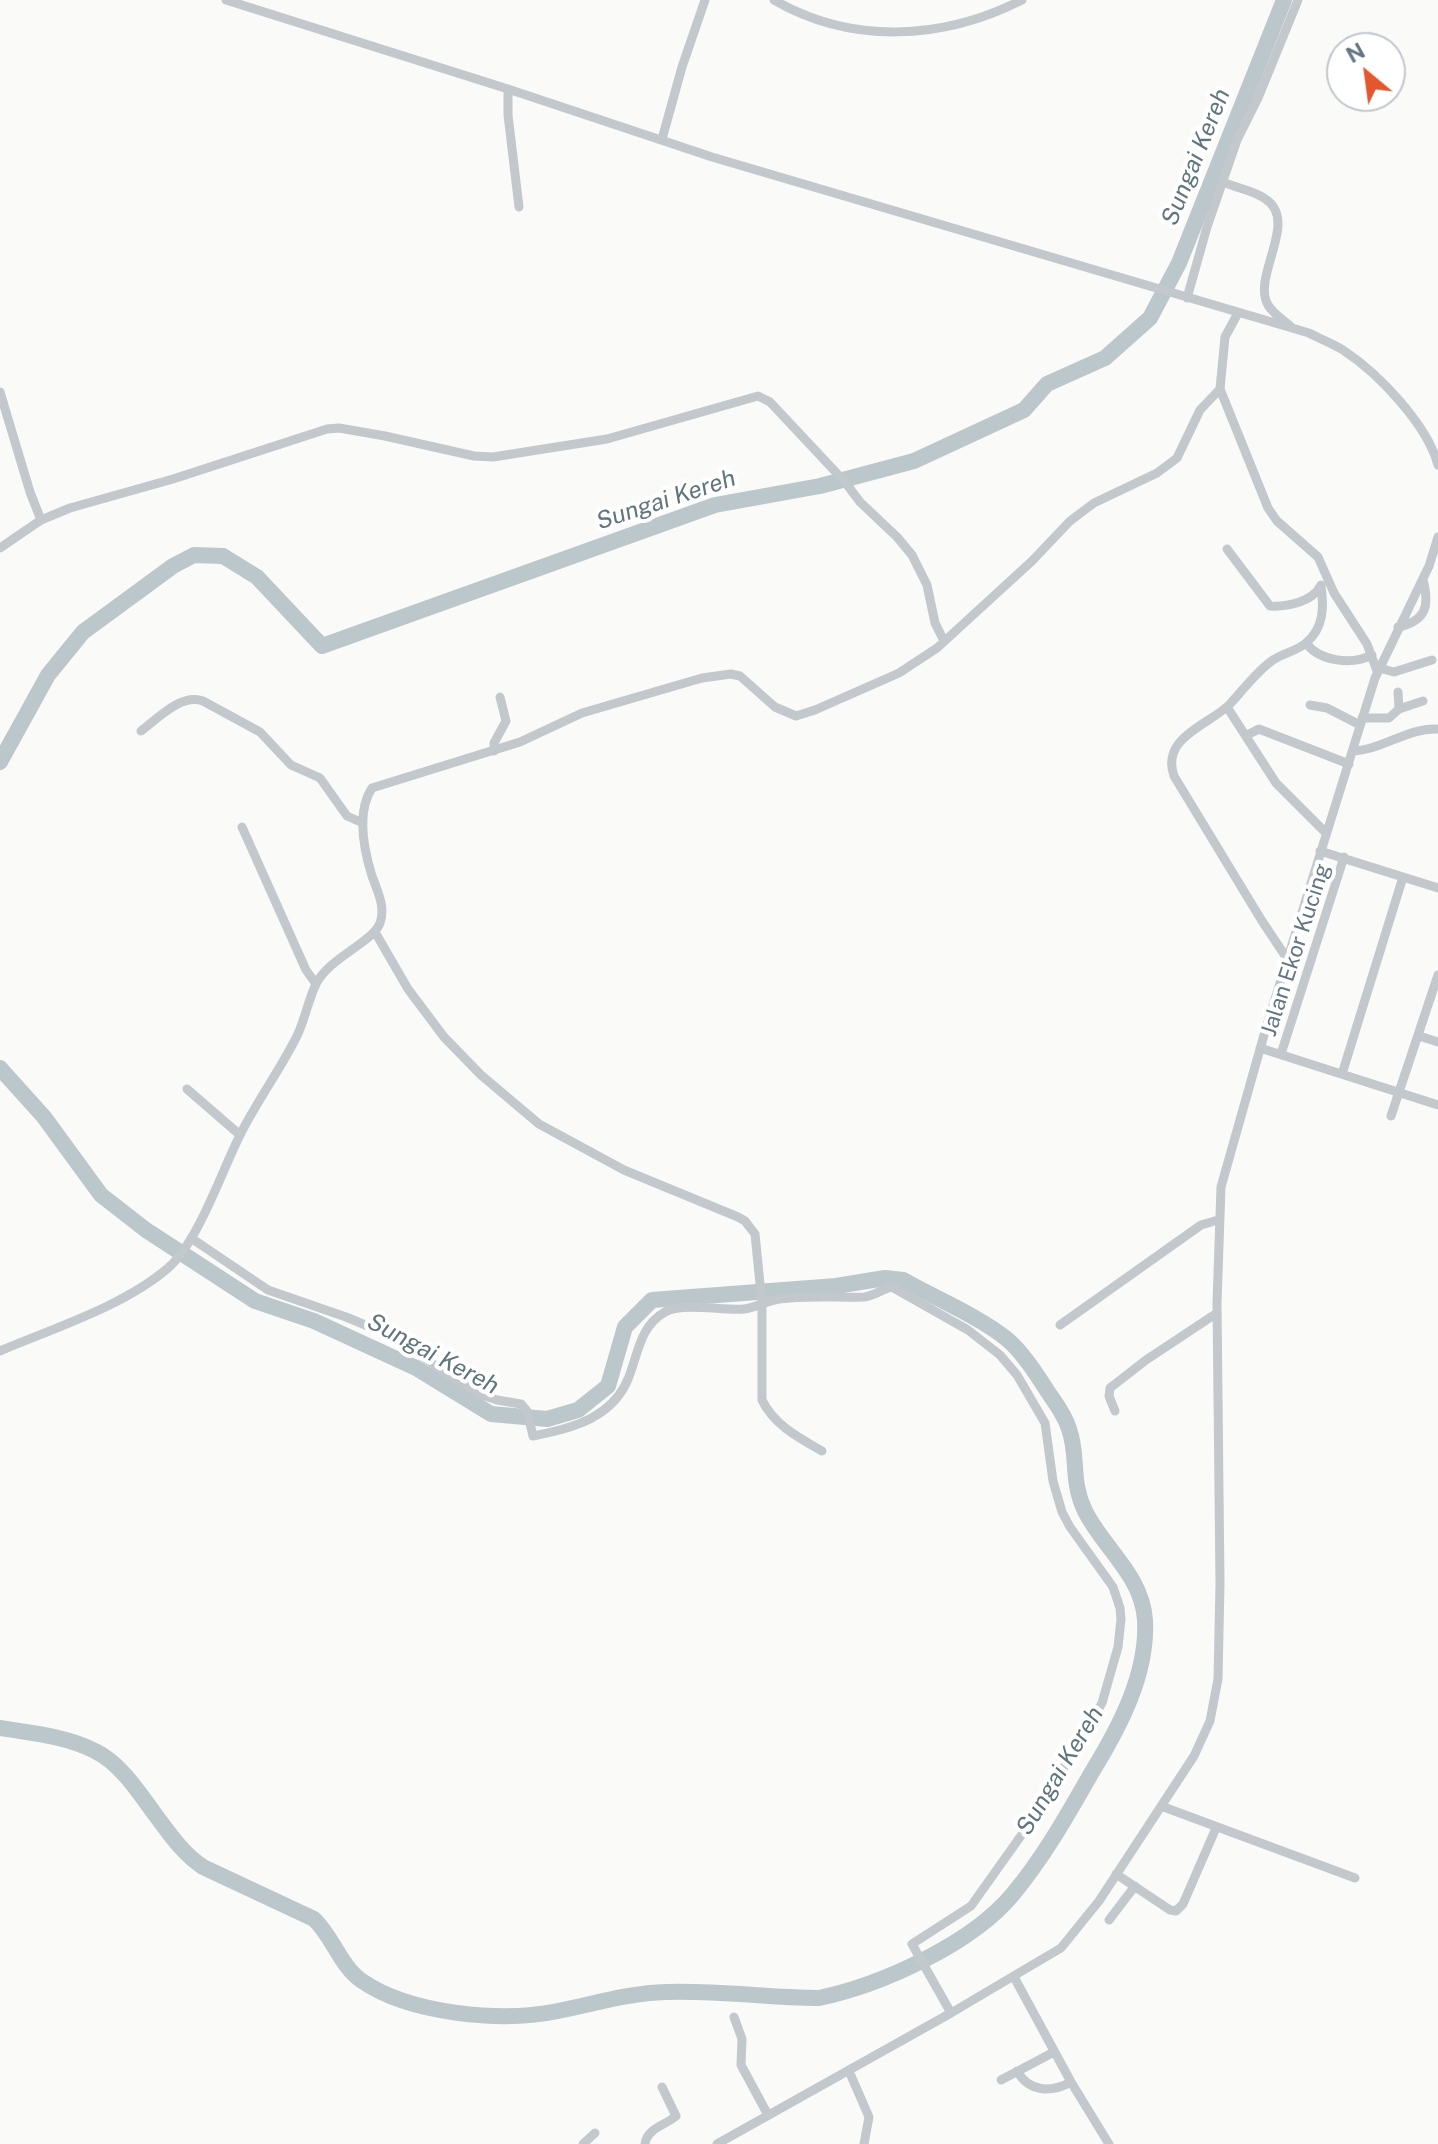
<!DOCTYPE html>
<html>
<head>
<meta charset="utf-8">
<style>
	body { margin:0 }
	#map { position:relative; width:1438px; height:2144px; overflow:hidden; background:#fafaf8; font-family:"Public Sans",sans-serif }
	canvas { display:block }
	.north { position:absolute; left:1326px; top:32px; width:80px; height:80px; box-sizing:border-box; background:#fff; border:2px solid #c1c8cd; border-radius:50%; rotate:331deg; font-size:22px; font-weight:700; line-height:32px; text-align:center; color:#657683 }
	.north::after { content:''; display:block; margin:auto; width:28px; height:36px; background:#e4572e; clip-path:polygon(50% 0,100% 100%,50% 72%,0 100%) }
</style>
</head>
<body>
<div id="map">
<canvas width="1438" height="2144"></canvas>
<div class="north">N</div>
</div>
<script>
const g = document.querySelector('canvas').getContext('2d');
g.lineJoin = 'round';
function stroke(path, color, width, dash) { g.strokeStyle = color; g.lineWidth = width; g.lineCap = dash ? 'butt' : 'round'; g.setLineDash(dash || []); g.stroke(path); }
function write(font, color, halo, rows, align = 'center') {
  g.font = font + ' "Public Sans",sans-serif'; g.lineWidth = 8; g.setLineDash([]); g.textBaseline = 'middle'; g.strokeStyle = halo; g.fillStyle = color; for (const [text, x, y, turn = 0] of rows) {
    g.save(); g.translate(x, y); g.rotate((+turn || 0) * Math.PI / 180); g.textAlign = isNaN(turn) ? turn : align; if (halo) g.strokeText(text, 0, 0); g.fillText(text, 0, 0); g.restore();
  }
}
stroke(new Path2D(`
	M0 762 48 675 83 632 173 566 194 555 223 556 257 577 322 646 715 505 820 486 914 461 1024 410 1047 384 1105 358 1150 318 1179 263 1284 0
	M0 1068 44 1117 101 1195 146 1230 255 1301 314 1321 416 1368 491 1414 547 1419 578 1410 608 1386 625 1327 652 1300 836 1286 885 1278 903 1280C935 1298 980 1317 1008 1340 1023 1353 1037 1375 1048 1392 1056 1404 1065 1415 1069 1429 1079 1457 1070 1480 1085 1511 1104 1549 1142 1575 1145 1620 1148 1674 1119 1728 1092 1772 1068 1814 1044 1857 1013 1894 972 1944 881 1985 819 1998 768 1998 717 1990 666 1992 629 1993 594 2004 558 2011 502 2023 410 2014 362 1981 341 1967 333 1937 314 1919L203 1867C182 1853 169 1833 154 1813 138 1791 120 1763 95 1751 66 1736 31 1733 0 1728`), '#bbc7cb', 16);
stroke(new Path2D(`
	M226 0 508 89 712 157 1309 333C1320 339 1332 343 1343 350 1378 373 1427 424 1438 465
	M774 0C852 45 943 40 1022 0
	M508 89V115L519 207
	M662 139 682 67 705 0
	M1223 182C1236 188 1252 190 1264 198 1301 220 1251 276 1268 305 1273 314 1284 320 1291 327
	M1187 298 1207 227 1237 140 1258 98 1298 0
	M1220 389 1268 508 1277 521 1318 557 1334 593 1367 644 1377 671
	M0 392 30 492 41 520
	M0 548 41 520 70 508 173 479 327 429 339 428 385 436 474 456 493 457 607 439 758 396 770 402 845 482 860 502 897 537 912 555 927 585 935 623 944 641
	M1227 549 1270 606C1287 607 1313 602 1321 585
	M1398 627C1426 621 1430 606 1423 580
	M1306 643C1320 662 1352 665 1372 655
	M1379 668 1394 672 1432 660
	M1398 692 1399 709
	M1310 705 1327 708 1360 725
	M1227 707 1276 783 1326 833
	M1362 718H1389L1399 709 1423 701
	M141 731C157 719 181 693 203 701L260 732 291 765 320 778 347 816 363 823
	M1247 735 1259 729 1349 764
	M494 751V743L506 721 500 697
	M1353 751C1382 750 1409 727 1438 729
	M242 827 306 970 316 984
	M1320 851 1438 888
	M375 932 408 989 444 1037 481 1075 539 1124 624 1170 738 1217 745 1221 755 1234 762 1304V1400C774 1425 799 1438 822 1451
	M1288 960 1262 921 1174 776C1160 737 1211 724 1230 704 1243 690 1257 671 1273 660 1283 653 1297 651 1306 643 1324 628 1324 607 1321 586
	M1419 1036 1438 1042
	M1260 1048 1438 1105
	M1281 1054 1344 857
	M1342 1074 1403 877
	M187 1089 240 1135
	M1391 1116 1438 975
	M191 1238 268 1290 346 1317 389 1335 479 1394 497 1400 521 1404 527 1411 533 1436C564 1430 599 1422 619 1395 639 1369 633 1330 665 1312 683 1302 723 1311 744 1309 756 1308 766 1301 779 1299 807 1295 835 1298 864 1297 874 1296 882 1289 892 1287L968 1330 1000 1355 1017 1375 1045 1423 1053 1481 1062 1512 1070 1527 1113 1587 1120 1608 1121 1619 1118 1647 1102 1703 1035 1816 971 1906 912 1944 951 2013
	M1060 1325 1201 1225 1218 1220
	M0 1351C54 1328 124 1306 168 1268 198 1242 221 1173 240 1135 257 1101 280 1070 297 1036 305 1019 308 1001 316 984 329 958 374 941 380 923 386 907 377 890 372 876 364 850 356 812 372 788L520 742 582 713 702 678 731 674 740 676 775 707 796 716 815 710 899 673 937 648 1032 561 1070 521 1094 503 1157 473 1177 458 1200 410 1220 389 1225 337 1238 313
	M1115 1411 1109 1396 1110 1388 1146 1360 1217 1313
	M1161 1806 1355 1878
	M1116 1874 1170 1910 1176 1911 1183 1904 1216 1828
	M1109 1920 1135 1886
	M1014 1977 1071 2082 1109 2144
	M734 2017 742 2039 741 2065 768 2115
	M849 2071 869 2117 864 2144
	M1017 2071C1029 2092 1051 2093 1071 2082
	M1001 2080 1054 2052
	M583 2144 595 2133
	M645 2144C647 2128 666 2125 676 2116L662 2087
	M717 2144 951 2013 1061 1948 1099 1901 1194 1756 1210 1721 1218 1679 1220 1584 1217 1303 1221 1187 1266 1028 1375 678 1429 566 1438 537`), '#c3c8cc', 9);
write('22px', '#657683', '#fff', [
	["Jalan Ekor Kucing",1296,950,-72]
]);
write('italic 24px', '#60757c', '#fff', [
	["Sungai Kereh",1196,157,-68],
	["Sungai Kereh",666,500,-18],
	["Sungai Kereh",433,1354,28],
	["Sungai Kereh",1060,1771,-59]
]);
</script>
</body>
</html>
